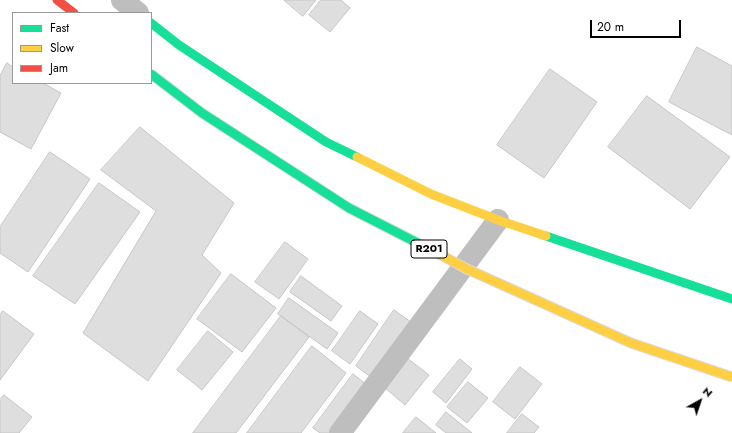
<!DOCTYPE html>
<html>
<head>
<meta charset="utf-8">
<style>
	body { margin:0 }
	#map { position:relative; width:732px; height:433px; overflow:hidden; background:#fff; font-family:Jost,sans-serif }
	canvas { display:block }
	.legend { position:absolute; left:12px; top:12px; width:140px; height:72px; box-sizing:border-box; background:#fff; border:1px solid #999; margin:0; padding:5px 7px; list-style:none; font-size:12px; color:#000 }
	.legend li { display:flex; align-items:center; gap:8px; height:20px }
	.legend b { width:20px; border:1px solid #999 }
	.north { position:absolute; left:680px; top:381px; width:40px; height:40px; -webkit-text-stroke:3px #fff; paint-order:stroke; rotate:40deg; font-size:11px; font-weight:700; line-height:16px; text-align:center; color:#000 }
	.north::after { content:''; display:block; margin:auto; width:14px; height:18px; background:#000; clip-path:polygon(50% 0,100% 100%,50% 72%,0 100%) }
	.scale { position:absolute; left:590px; top:20px; width:91px; height:18px; box-sizing:border-box; border:2px solid #000; border-top:0; padding-left:5px; font-size:12px; line-height:14px; white-space:nowrap; color:#000; -webkit-text-stroke:3px #fff; paint-order:stroke }
</style>
</head>
<body>
<div id="map">
<canvas width="732" height="433"></canvas>
<ul class="legend">
<li><b style="height:5px;background:#16e098"></b>Fast</li>
<li><b style="height:5px;background:#ffcf43"></b>Slow</li>
<li><b style="height:5px;background:#f24e42"></b>Jam</li>
</ul>
<div class="north">N</div>
<div class="scale">20 m</div>
</div>
<script>
const g = document.querySelector('canvas').getContext('2d');
g.lineJoin = 'round';
function fill(path, color) { g.fillStyle = color; g.fill(path, 'evenodd'); }
function stroke(path, color, width, dash) { g.strokeStyle = color; g.lineWidth = width; g.lineCap = dash ? 'butt' : 'round'; g.setLineDash(dash || []); g.stroke(path); }
function write(font, color, halo, rows, align = 'center') {
  g.font = font + ' Jost,sans-serif'; g.lineWidth = 3.5; g.setLineDash([]); g.textBaseline = 'middle'; g.strokeStyle = halo; g.fillStyle = color; for (const [text, x, y, turn = 0] of rows) {
    g.save(); g.translate(x, y); g.rotate((+turn || 0) * Math.PI / 180); g.textAlign = isNaN(turn) ? turn : align; if (halo) g.strokeText(text, 0, 0); g.fillText(text, 0, 0); g.restore();
  }
}
const building = new Path2D(`
	M284 0H316L303 16Z
	M321 0H341L350 8 330 32 309 15Z
	M697 47 732 66V135L669 102Z
	M7 63 13 67V83H43L61 93 31 149 0 132V76Z
	M550 69 597 102 544 178 497 145Z
	M647 96 730 157 690 209 608 147Z
	M140 127 234 203 202 255 221 273 148 381 83 333 156 211 101 170Z
	M50 152 90 179 28 272 0 253V227Z
	M99 183 140 212 75 304 33 276Z
	M285 242 308 259 279 299 255 282Z
	M231 274 276 308 242 352 197 319Z
	M301 276 342 306 331 321 290 292Z
	M289 298 338 333 327 349 278 314Z
	M394 310 414 324 375 380 356 366Z
	M3 311 34 334 0 380V315Z
	M360 311 378 324 350 364 332 351Z
	M281 316 309 337 236 433H193Z
	M208 331 233 352 202 390 177 370Z
	M312 346 346 373 301 433H247Z
	M407 358 429 375 405 405 384 387Z
	M460 359 472 369 446 403 433 392Z
	M520 367 542 384 515 419 493 402Z
	M353 374 372 389 338 433H320L313 428Z
	M468 382 488 398 467 423 447 407Z
	M4 395 32 417 19 433H0V400Z
	M446 412 472 433H446L436 425Z
	M522 414 539 427 534 433H507Z
	M416 417 436 433H403Z`);
fill(building, '#dedede');
stroke(building, '#c6c6c6', 1);
stroke(new Path2D(`
	M122 0 138 13
	M340 433 498 220`), '#bebebe', 22);
stroke(new Path2D(`
	M151 23 179 45 326 142 357 157
	M546 236 732 299`), '#16e098', 9);
stroke(new Path2D(`
	M357 157 431 194 498 220 546 236`), '#ffcf43', 9);
stroke(new Path2D(`
	M57 0 74 13`), '#f24e42', 9);
const fastBridge = new Path2D(`
	M151 74 202 113 349 208 441 255`);
const slowBridge = new Path2D(`
	M441 255 467 269 631 343 732 377`);
stroke(fastBridge, '#dbdbdb', 11, []);
stroke(slowBridge, '#dbdbdb', 11, []);
stroke(fastBridge, '#16e098', 9);
stroke(slowBridge, '#ffcf43', 9);
for (const [x, y, w] of [
	[429,249,36]
]) { const box = new Path2D(); box.roundRect(x - w / 2, y - 9, w, 18, 3); g.fillStyle = '#fff'; g.fill(box); stroke(box, '#000', 1); }
write('bold 11px', '#000', null, [
	["R201",429,249]
]);
</script>
</body>
</html>
